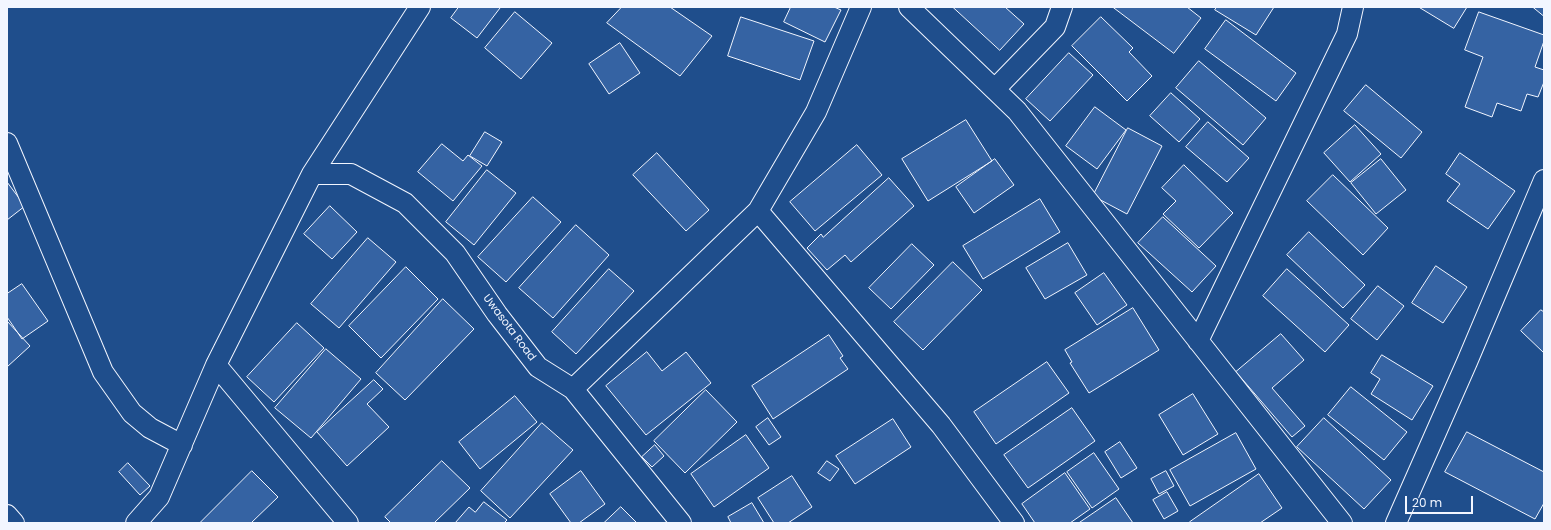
<!DOCTYPE html>
<html>
<head>
<meta charset="utf-8">
<style>
	body { margin:0 }
	#map { position:relative; width:1551px; height:530px; overflow:hidden; background:#1f4e8c; font-family:Poppins,sans-serif }
	canvas { display:block }
	.frame { position:absolute; inset:0; border:8px solid #f2f6ff; pointer-events:none }
	.scale { position:absolute; left:1405px; top:496px; width:68px; height:18px; box-sizing:border-box; border:2px solid #f2f6ff; border-top:0; padding-left:5px; font-size:12px; line-height:14px; white-space:nowrap; color:#f2f6ff; -webkit-text-stroke:3px #1f4e8c; paint-order:stroke }
</style>
</head>
<body>
<div id="map">
<canvas width="1551" height="530"></canvas>
<div class="frame"></div>
<div class="scale">20 m</div>
</div>
<script>
const g = document.querySelector('canvas').getContext('2d');
g.lineJoin = 'round';
function fill(path, color) { g.fillStyle = color; g.fill(path, 'evenodd'); }
function stroke(path, color, width, dash) { g.strokeStyle = color; g.lineWidth = width; g.lineCap = dash ? 'butt' : 'round'; g.setLineDash(dash || []); g.stroke(path); }
function write(font, color, halo, rows, align = 'center') {
  g.font = font + ' Poppins,sans-serif'; g.lineWidth = 3; g.setLineDash([]); g.textBaseline = 'middle'; g.strokeStyle = halo; g.fillStyle = color; for (const [text, x, y, turn = 0] of rows) {
    g.save(); g.translate(x, y); g.rotate((+turn || 0) * Math.PI / 180); g.textAlign = isNaN(turn) ? turn : align; if (halo) g.strokeText(text, 0, 0); g.fillText(text, 0, 0); g.restore();
  }
}
const building = new Path2D(`
	M459 7H499L500 8 477 38 451 18Z
	M622 7H670L712 36 680 76 607 23Z
	M791 7H834L841 10 825 42 784 22Z
	M953 7H1005L1024 24 1000 50Z
	M1113 7H1187L1201 18 1174 53Z
	M1217 7H1274L1256 35 1215 10Z
	M1419 7H1467L1454 28Z
	M1533 7H1544V16Z
	M515 12 552 43 521 79 485 48Z
	M1479 12 1544 35V41L1535 67 1544 70V82L1538 97 1527 94 1521 111 1497 103 1492 117 1465 107 1483 57 1465 50Z
	M741 17 814 41 800 80 728 56Z
	M1101 17 1133 48 1129 52 1152 76 1127 101 1072 46Z
	M1226 20 1296 73 1276 101 1205 49Z
	M620 43 640 73 609 94 589 64Z
	M1069 53 1093 75 1050 121 1026 99Z
	M1199 61 1266 118 1243 145 1176 88Z
	M1366 85 1422 132 1401 158 1344 111Z
	M1171 93 1200 119 1179 142 1150 116Z
	M1095 107 1126 130 1097 169 1066 146Z
	M966 120 992 161 928 201 902 159Z
	M1208 122 1249 158 1227 182 1186 147Z
	M1355 125 1381 154 1350 182 1324 153Z
	M1128 128 1162 146 1127 214 1093 196Z
	M485 132 502 142 487 166 470 156Z
	M442 144 463 161 468 155 482 166 453 201 418 172Z
	M857 145 882 175 815 231 790 202Z
	M657 153 709 210 686 231 633 175Z
	M1460 153 1515 191 1488 229 1447 201 1460 184 1446 174Z
	M995 159 1014 185 974 213 956 187Z
	M1381 159 1406 190 1376 214 1351 183Z
	M1184 165 1233 213 1199 248 1163 214 1176 201 1162 188Z
	M487 170 516 193 474 245 446 222Z
	M1333 175 1388 228 1363 255 1307 201Z
	M889 178 914 206 851 262 845 255 827 270 807 248 821 234 823 237Z
	M7 182 25 206 7 220Z
	M533 197 561 222 506 282 478 257Z
	M1040 199 1060 232 983 279 963 246Z
	M330 206 357 232 332 259 304 234Z
	M1163 217 1216 266 1192 292 1138 243Z
	M576 225 609 255 553 318 519 288Z
	M1309 232 1365 285 1343 308 1287 255Z
	M368 238 396 262 339 328 311 304Z
	M1068 243 1087 275 1045 299 1026 268Z
	M912 244 934 265 891 309 869 288Z
	M953 262 982 290 923 350 894 322Z
	M1436 266 1467 287 1443 323 1412 303Z
	M406 267 438 299 381 358 349 326Z
	M609 269 634 291 576 354 552 332Z
	M1287 269 1349 325 1325 352 1263 296Z
	M1104 273 1127 305 1097 325 1075 293Z
	M22 284 48 321 22 339 7 317V294Z
	M1378 286 1404 306 1377 340 1351 319Z
	M443 299 474 329 405 400 376 373Z
	M1133 308 1159 350 1089 393 1070 363 1072 362 1065 350Z
	M1541 310 1544 312V353L1521 331Z
	M7 321 30 346 7 367Z
	M297 323 324 348 274 402 247 377Z
	M1281 334 1304 360 1272 388 1305 426 1292 437 1236 372Z
	M829 335 843 356 840 358 848 369 773 419 752 386Z
	M326 349 361 379 311 438 275 408Z
	M647 352 662 371 686 352 711 383 646 435 606 386Z
	M1382 355 1433 386 1412 420 1371 394 1380 379 1371 373Z
	M1047 362 1069 393 996 444 974 412Z
	M374 380 383 389 367 404 389 427 347 466 317 432Z
	M1351 387 1407 432 1384 460 1328 415Z
	M706 390 737 422 685 473 654 441Z
	M1193 394 1218 434 1183 455 1159 415Z
	M515 396 537 422 480 469 459 442Z
	M1072 408 1095 441 1028 488 1004 455Z
	M768 418 781 437 769 445 756 427Z
	M1324 418 1391 480 1364 509 1297 447Z
	M893 419 911 447 855 484 836 456Z
	M542 423 573 450 510 518 481 491Z
	M1467 432 1544 472V503L1535 519 1445 472Z
	M1236 433 1256 469 1190 506 1170 470Z
	M746 435 769 468 714 507 691 474Z
	M1120 442 1137 468 1121 478 1105 452Z
	M655 445 664 456 652 467 642 457Z
	M1094 453 1119 489 1092 508 1067 472Z
	M442 461 470 488 434 523H391L385 517Z
	M827 461 839 469 830 481 818 473Z
	M128 463 150 486 140 495 119 472Z
	M252 471 278 497 251 523H200Z
	M581 471 605 504 579 523H571L550 494Z
	M1166 471 1174 486 1159 494 1151 479Z
	M1065 473 1090 509 1070 523H1035L1022 504Z
	M1259 474 1282 508 1260 523H1191L1190 522Z
	M792 476 812 507 788 523H774L758 498Z
	M1167 492 1178 511 1164 519 1153 500Z
	M1116 498 1133 523H1079Z
	M484 502 507 520 504 523H455L469 507 475 512Z
	M752 503 764 523H731L728 517Z
	M621 507 637 523H604Z`);
fill(building, '#3563a3');
stroke(building, '#f2f6ff', 1);
const minor = new Path2D(`
	M909 7 1017 111 1342 523
	M995 89 1055 27 1062 7
	M7 143 103 372 132 413 150 428 182 445
	M312 174H351L405 203 455 253 497 314 538 367 573 389 681 523
	M758 211 941 425 1014 523
	M1198 341 1347 34 1353 7
	M216 365 348 523
	M573 389 758 211 816 112 861 7
	M7 515 14 523
	M136 523 159 497 216 365 312 174 420 7
	M1396 523 1467 362 1544 180`);
stroke(minor, '#f2f6ff', 22);
stroke(minor, '#1f4e8c', 20);
write('11px', '#f2f6ff', '#1f4e8c', [
	["Uwasota Road",509,328,53]
]);
</script>
</body>
</html>
